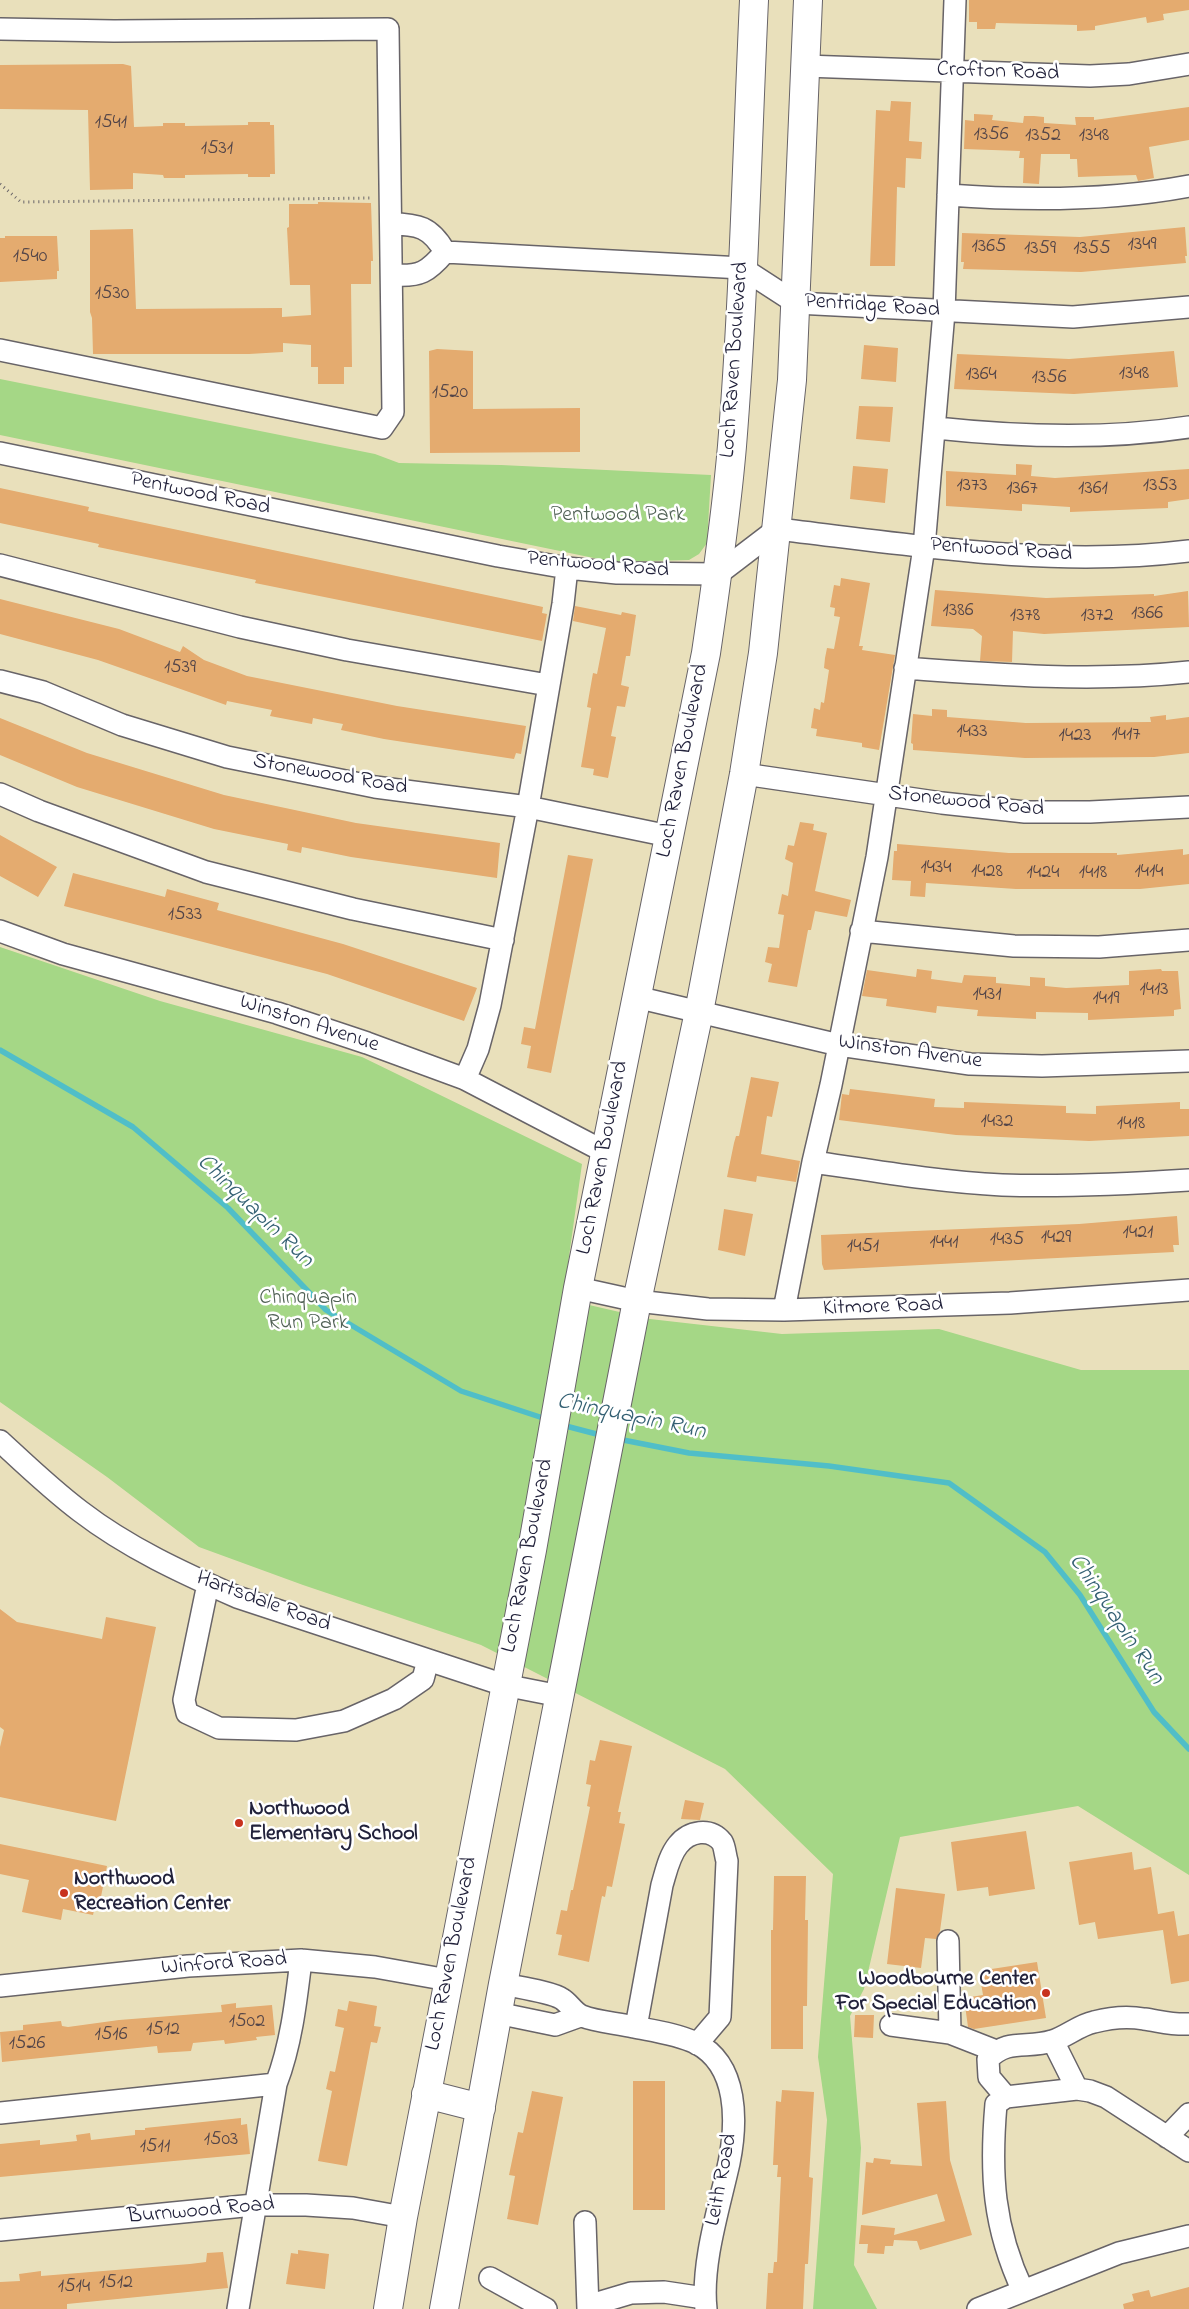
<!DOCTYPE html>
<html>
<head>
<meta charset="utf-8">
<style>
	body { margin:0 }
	canvas { display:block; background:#e9e0bb }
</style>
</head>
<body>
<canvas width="1189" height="2309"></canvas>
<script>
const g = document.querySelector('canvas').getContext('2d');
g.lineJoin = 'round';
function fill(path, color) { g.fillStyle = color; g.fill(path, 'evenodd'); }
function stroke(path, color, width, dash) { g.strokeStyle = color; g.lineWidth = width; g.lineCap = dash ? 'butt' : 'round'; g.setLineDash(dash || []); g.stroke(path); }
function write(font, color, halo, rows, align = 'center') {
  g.font = font + ' "Indie Flower",sans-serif'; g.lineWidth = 5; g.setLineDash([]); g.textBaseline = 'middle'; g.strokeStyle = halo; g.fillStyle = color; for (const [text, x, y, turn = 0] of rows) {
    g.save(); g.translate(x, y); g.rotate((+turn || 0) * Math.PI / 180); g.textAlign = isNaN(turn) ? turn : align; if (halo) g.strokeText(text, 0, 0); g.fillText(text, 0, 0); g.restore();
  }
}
fill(new Path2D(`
	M0 379 375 454 399 463 501 465 711 475 707 543 699 554 689 560 613 562 0 435Z
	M0 947 160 1001 362 1057 582 1164 563 1299 650 1319 782 1334 939 1329 1081 1370H1189V1875L1078 1806 900 1837 864 1989 850 2016 861 2148 854 2265 877 2309H813L827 2120 818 2057 833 1874 725 1769 481 1645 303 1585 199 1547 107 1477 0 1402Z`), '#a5d786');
stroke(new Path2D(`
	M0 1050 133 1127 228 1208 326 1310 461 1391 549 1420
	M562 1425 604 1436
	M618 1439 689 1453 829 1466 949 1483 1045 1552 1080 1595 1154 1712 1189 1749`), '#50bec8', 5.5);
fill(new Path2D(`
	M969 0H1189V10L1163 14 1164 20 1147 23 1146 17 1095 26V30L1077 31V25L996 23 995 29H977V22H969Z
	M123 64 131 66 134 127 163 126V123H185V126L248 125V122H270V125H274L275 174H270V177H248V174L185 175V178H164L163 175 133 173V189L90 190 88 110 0 109V65Z
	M891 101 911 102 909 141 922 142 921 159 906 158 905 188 897 187 895 266H870L876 110 890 111Z
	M1189 107V140L1149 147 1154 178 1138 181 1136 175 1078 177 1077 159H1070V154H1041L1039 184 1023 183 1024 158H1019L1020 151 964 149 965 120 974 121V114L993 115 992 120 1023 123 1024 116H1034L1044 117V123L1076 125 1075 117H1094V120Z
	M318 202 371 203 373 261H371V284H351L352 367H344V384H318V367H311V345L283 343V352L249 354H93L92 318 90 312V230L133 229 136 309 282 308V317L311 315 310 285H290L287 228 289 227V204H318Z
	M1185 227 1187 256H1185L1186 263 1081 272 963 269 964 262H961L962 233 1080 237Z
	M5 236H57L59 271H57V279L0 282V238H5Z
	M864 345 898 348 896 382 861 379Z
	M437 349 473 351V409L580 408V452L430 453 429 351Z
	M1174 351 1178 387 1074 394 954 389 957 354 1069 359Z
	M859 406 893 407 890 442 856 439Z
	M1016 464 1032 465 1031 476 1055 478 1189 469V499L1168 502V508L1070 512V507L1022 504V511L946 506V471L1016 475Z
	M853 466 888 469 885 503 850 499Z
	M0 488 89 507 88 511 543 607 542 613 547 614 542 641 255 583 256 580 98 547 99 544 0 523Z
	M841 578 870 583 859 646H863L862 650 895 655 879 750 862 747V743L816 736 817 729 811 728 814 708 820 710 821 702 824 703 829 670 824 668 825 658 827 648 834 649 840 617 834 616 835 608 830 607 834 585 840 586Z
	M935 590 1046 598 1154 594V596L1188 591 1189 627 1044 634 1013 631 1012 662 980 661 982 636 973 629 931 626Z
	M0 599 119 629 180 652 183 646 204 660 247 676 397 706 526 726 521 754 516 753 514 759 384 739 341 730 343 724 327 721 313 718 312 724 270 716 272 710 227 701 226 705 98 660 0 634Z
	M575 606 621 615 622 612 636 615 630 656H626L621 685 629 687 625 707 617 706 611 736 616 737 608 778 593 775 594 769 581 767 591 708 587 707 593 673 597 674 606 628 573 621Z
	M932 709 947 710V717L1026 723 1151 722 1150 717 1166 715V720L1189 717V753L1154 757 1025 758 913 750V744L911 743 913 714 932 716Z
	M0 718 87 753 224 795 356 823 500 843 497 878 351 857 302 847 301 853 287 850 288 844 214 829 77 787 0 755Z
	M800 822 814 824 813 830 827 833 815 891 851 900 847 917 815 911 811 930H808L797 987 768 982 772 964 765 962 768 947 779 948 784 915 778 914 782 894 788 896 793 863 785 859 788 845 794 846Z
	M0 835 57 867 38 897 0 876Z
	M897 844 1009 853H1117V855L1183 849V855L1189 854V884L1140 889H1016L926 883 925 897 910 896 911 881 892 880 894 851H897Z
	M568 855 593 859 551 1073 527 1068 531 1046 521 1044 524 1027 535 1029Z
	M73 873 165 897 167 889 219 903 217 910 343 944 477 988 464 1021 327 974 64 906Z
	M917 969 932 971 931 979 962 983 964 975 996 977V983L1030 986V977L1045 978V986L1066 988 1129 985V971L1161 969 1162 971H1178L1181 1009 1174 1010V1016L1088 1020V1013L1036 1012V1019L977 1016 978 1010 937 1006 936 1013 886 1006 887 999 862 996 867 970 916 977Z
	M751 1077 779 1082 772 1117 767 1116 761 1154 800 1161 796 1182 757 1176 756 1182 727 1177 734 1143 736 1136H739Z
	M850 1089 935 1099 934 1107 964 1108V1102L1066 1106V1113L1096 1114V1106L1180 1102V1109H1189V1136L1089 1141 956 1135 839 1120 842 1094 849 1095Z
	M724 1209 753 1214 745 1256 718 1250Z
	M1177 1216 1179 1245H1173L1174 1252 824 1270 822 1264 821 1235 1079 1224Z
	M0 1609 17 1622 102 1639 106 1617 156 1627 116 1821 0 1797V1747L4 1730 0 1727Z
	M600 1740 632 1746 618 1812H621L619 1823 625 1824 612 1887 607 1886 605 1897 602 1896 589 1962 558 1955 562 1935 556 1934 561 1910 567 1911 571 1890H573L590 1807 587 1806 591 1785 586 1784 590 1760 595 1761Z
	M685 1800 704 1803 700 1820 681 1819Z
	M1026 1831 1035 1889 989 1896 988 1887 957 1891 951 1842Z
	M0 1844 107 1866 99 1907 95 1906 93 1915 63 1909 61 1920 22 1912 29 1880 0 1874Z
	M1132 1852 1134 1870 1151 1867 1158 1914 1174 1911 1178 1936 1189 1934V1981L1171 1984 1163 1930 1098 1939 1095 1922 1079 1925 1069 1862Z
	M774 1876H806L805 1920H808L807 2006H803V2049H771V1930H773Z
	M896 1888 945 1894 940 1931 936 1939 925 1938 921 1968 887 1964Z
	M1037 1962 1046 2018 974 2029 968 2027 964 1998 983 1995 980 1977 985 1970Z
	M349 2001 377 2006 374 2026 381 2027 377 2043 371 2042 347 2166 318 2161 332 2091 326 2089 330 2071 335 2072 344 2028 335 2026 338 2009 347 2011Z
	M236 2003V2008L272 2005 275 2035 256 2037 257 2040 225 2044 224 2040 193 2043 191 2051 158 2053 157 2046 2 2062 0 2032 23 2030V2025L61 2021 62 2026 68 2027 119 2020 222 2012 221 2005Z
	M855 2015H874L873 2038 854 2037Z
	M633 2081H665V2210H633Z
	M782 2090 814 2092 809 2177 813 2178 808 2264H805L803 2309H766L768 2273H773L774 2262H777L781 2177H777L778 2165H773L776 2101 781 2102Z
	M532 2091 563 2097 538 2225 507 2219 515 2176 509 2175 518 2132 523 2133Z
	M946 2101 950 2160 972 2235 920 2250 917 2241 894 2240 893 2246H885L884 2254 867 2253 868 2244H859L861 2225 895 2228 894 2235 945 2221 937 2194 862 2215 866 2162 873 2163 874 2158 891 2160 890 2164 922 2166 917 2103Z
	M241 2118V2125L247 2124 250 2154 0 2177V2144L40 2140V2145L77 2141 76 2135 90 2133 91 2140 126 2136 135 2135V2130H145V2128Z
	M298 2250 329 2254 325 2289 286 2284 291 2253 298 2254Z
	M223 2252 228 2288 67 2304V2309H0V2282L20 2281 19 2274 41 2271V2276L190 2264 206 2262 207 2253Z
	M1189 2287V2309H1124L1123 2304 1134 2301 1132 2294 1149 2290 1151 2297Z`), '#e4ab6f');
const minor = new Path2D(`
	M0 29 114 31 388 29 393 412 382 428 0 350
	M805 66 1090 76 1129 74 1189 64
	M948 195C1029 201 1109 201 1189 186
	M391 224C418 224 431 227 445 252 428 272 420 277 393 275
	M445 252 742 268 796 303 1073 317 1189 307
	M936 428C1020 437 1105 440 1189 427
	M0 453 498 556 567 568 617 573 718 574 777 529C913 545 1052 568 1189 551
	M0 565 240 627 347 650 548 685
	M905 668C999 675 1095 682 1189 672
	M0 681 43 692 122 725 227 757 375 787 528 807 669 836
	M744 774 942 803 1025 812H1090L1189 807
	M0 794 39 811 206 872 353 909 503 940
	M0 931 63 954 277 1013 367 1043 465 1079 605 1152
	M861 931 1014 946 1099 947 1189 940
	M636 997 839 1045 970 1064 1042 1066 1189 1061
	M465 1079 478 1049 490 1005 528 807 563 604 567 568
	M813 1162C875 1171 939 1182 1002 1185 1064 1187 1127 1184 1189 1180
	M578 1288 637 1301 708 1309 784 1310 1010 1303 1189 1290
	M784 1310 813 1162 831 1085 877 857 924 547 944 312 955 0
	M0 1441C26 1465 52 1490 80 1511 128 1548 183 1573 237 1597L504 1685 560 1696
	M208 1584 184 1700 187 1713 219 1728 296 1730 344 1721 394 1699 423 1679 428 1660
	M948 1941 950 2033 996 2051
	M503 1984C516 1987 552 1992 562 1999 569 2003 574 2013 582 2016 597 2022 617 2023 634 2027 654 2031 677 2034 696 2043 739 2065 737 2123 729 2163 719 2208 701 2264 706 2309
	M0 1986 188 1966 301 1960 375 1967 448 1980
	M497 2013 555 2025 580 2016
	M891 2025 950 2033
	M636 2027 662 1885C666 1872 669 1856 678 1845 689 1831 710 1827 722 1842 725 1847 725 1855 727 1861L720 2017 697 2044
	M1053 2041 1077 2089
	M1006 2097 989 2077 988 2059C1008 2038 1027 2049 1052 2041 1066 2037 1079 2025 1094 2022 1109 2018 1128 2016 1144 2019 1159 2021 1172 2025 1189 2024
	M0 2113 276 2084
	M1167 2137 1189 2114
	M585 2222 588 2309
	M0 2230 254 2205H306L353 2208 403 2217
	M490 2278 546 2309
	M1023 2291C993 2227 990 2174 996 2104L1006 2097 1077 2089 1090 2091 1106 2097 1189 2151
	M238 2309 276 2084C291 2045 296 2002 301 1960
	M590 2309 594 2304 631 2293 664 2292 704 2298
	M978 2309 1119 2253 1189 2236`);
const major = new Path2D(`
	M426 2094 481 2108
	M388 2309 403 2217 532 1550 578 1288 706 653C716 585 726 516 732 446 744 298 747 149 754 0
	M444 2309 503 1984 637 1301 699 1012 744 774 763 653 792 380 808 0`);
stroke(minor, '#686468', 24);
stroke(major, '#686468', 30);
stroke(new Path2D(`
	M0 184 21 202 373 198`), '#686468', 3, [1, 4]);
stroke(minor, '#fff', 21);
stroke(major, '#fff', 28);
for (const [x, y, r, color] of [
	[239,1823,5,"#c8321e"],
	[64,1893,5,"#c8321e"],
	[1046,1993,5,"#c8321e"]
]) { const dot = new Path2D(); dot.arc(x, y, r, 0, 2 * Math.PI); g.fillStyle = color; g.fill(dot); stroke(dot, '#fff', 2); }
write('20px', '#524448', null, [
	["1541",111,124],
	["1356",991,136],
	["1352",1043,137],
	["1348",1094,137],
	["1531",217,150],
	["1349",1142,246],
	["1365",989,248],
	["1359",1040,250],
	["1355",1092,250],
	["1540",30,258],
	["1530",112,295],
	["1348",1134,375],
	["1364",981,376],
	["1356",1049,379],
	["1520",450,394],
	["1373",972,487],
	["1353",1160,487],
	["1367",1022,490],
	["1361",1093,490],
	["1386",958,612],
	["1366",1147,615],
	["1378",1025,617],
	["1372",1097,617],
	["1539",180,669],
	["1433",972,733],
	["1417",1126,736],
	["1423",1075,737],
	["1434",936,869],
	["1428",987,873],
	["1414",1149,873],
	["1424",1043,874],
	["1418",1093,874],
	["1533",185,916],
	["1413",1154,991],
	["1431",987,996],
	["1419",1106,1000],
	["1432",997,1123],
	["1418",1131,1125],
	["1421",1138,1234],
	["1429",1056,1239],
	["1435",1007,1241],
	["1441",944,1244],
	["1451",863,1248],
	["1502",247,2023],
	["1512",163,2031],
	["1516",111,2036],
	["1526",27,2045],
	["1503",221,2141],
	["1511",155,2148],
	["1512",116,2284],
	["1514",74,2288]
]);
write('22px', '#22223b', '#fff', [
	["Crofton Road",998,73,2],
	["Pentridge Road",872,307,4],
	["Loch Raven Boulevard",736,360,-86],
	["Pentwood Road",200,495,12],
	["Pentwood Road",1001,551,4],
	["Pentwood Road",598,566,5],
	["Loch Raven Boulevard",684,761,-79],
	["Stonewood Road",330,776,10],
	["Stonewood Road",966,803,6],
	["Winston Avenue",309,1025,18],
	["Winston Avenue",910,1053,8],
	["Loch Raven Boulevard",604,1158,-79],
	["Kitmore Road",883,1308,-2],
	["Loch Raven Boulevard",529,1556,-79],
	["Hartsdale Road",263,1603,20],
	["Loch Raven Boulevard",453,1954,-79],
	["Winford Road",224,1965,-4],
	["Leith Road",723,2180,-79],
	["Burnwood Road",201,2212,-5]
]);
write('22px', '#506155', '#fff', [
	["Pentwood Park",618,516],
	["Chinquapin",308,1299],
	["Run Park",308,1324]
]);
write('bold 22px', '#22223b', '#fff', [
	["Northwood",249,1810],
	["Elementary School",249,1835],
	["Northwood",74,1880],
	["Recreation Center",74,1905],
	["Woodbourne Center",1036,1980,"right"],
	["For Special Education",1036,2005,"right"]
], 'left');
write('italic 24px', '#346073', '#fff', [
	["Chinquapin Run",254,1212,44],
	["Chinquapin Run",631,1418,12],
	["Chinquapin Run",1115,1620,56]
]);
</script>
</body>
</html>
